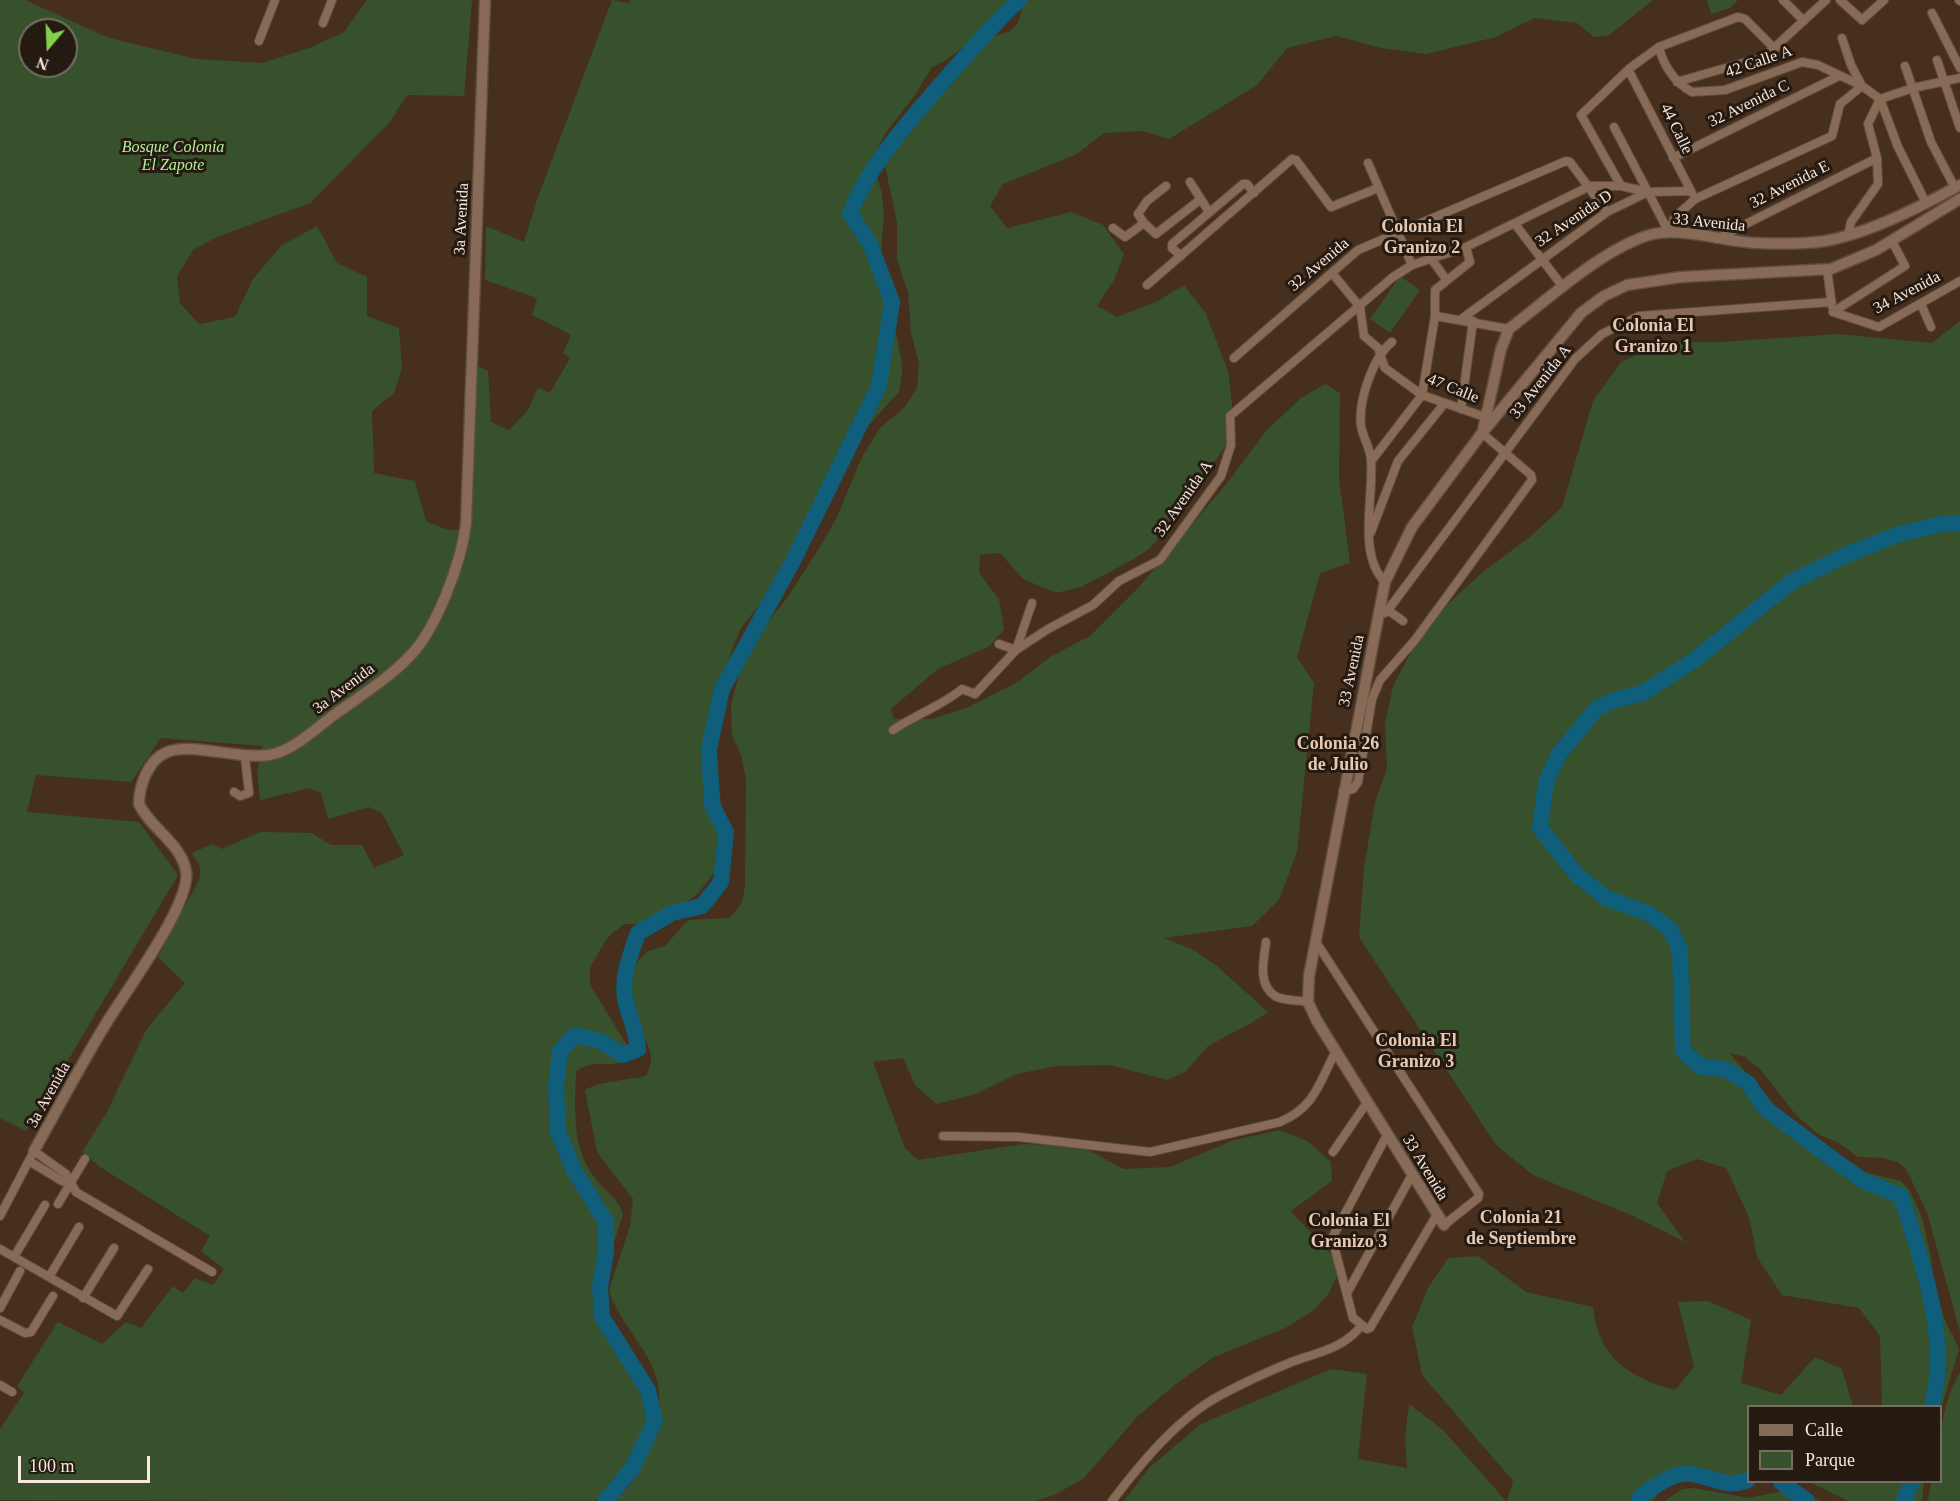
<!DOCTYPE html>
<html>
<head>
<meta charset="utf-8">
<style>
	body { margin:0 }
	#map { position:relative; width:1960px; height:1501px; overflow:hidden; background:#472f1d; font-family:Georgia,serif }
	canvas { display:block }
	.legend { position:absolute; left:1747px; top:1405px; width:195px; height:78px; box-sizing:border-box; background:#251a12; border:2px solid #796c63; margin:0; padding:8px 10px; list-style:none; font-size:18px; color:#f7e7dc }
	.legend li { display:flex; align-items:center; gap:12px; height:30px }
	.legend b { width:30px; border:2px solid #796c63 }
	.north { position:absolute; left:18px; top:18px; width:60px; height:60px; box-sizing:border-box; background:#251a12; border:2px solid #796c63; border-radius:50%; rotate:199deg; font-size:16px; font-weight:700; line-height:24px; text-align:center; color:#f7e7dc }
	.north::after { content:''; display:block; margin:auto; width:21px; height:27px; background:#85cf4c; clip-path:polygon(50% 0,100% 100%,50% 72%,0 100%) }
	.scale { position:absolute; left:18px; top:1456px; width:132px; height:27px; box-sizing:border-box; border:3px solid #f7e7dc; border-top:0; padding-left:8px; font-size:18px; line-height:21px; white-space:nowrap; color:#f7e7dc; -webkit-text-stroke:4px #251a12; paint-order:stroke }
</style>
</head>
<body>
<div id="map">
<canvas width="1960" height="1501"></canvas>
<ul class="legend">
<li><b style="height:8px;background:#876b57"></b>Calle</li>
<li><b style="height:16px;background:#36512b"></b>Parque</li>
</ul>
<div class="north">N</div>
<div class="scale">100 m</div>
</div>
<script>
const g = document.querySelector('canvas').getContext('2d');
g.lineJoin = 'round';
function fill(path, color) { g.fillStyle = color; g.fill(path, 'evenodd'); }
function stroke(path, color, width, dash) { g.strokeStyle = color; g.lineWidth = width; g.lineCap = dash ? 'butt' : 'round'; g.setLineDash(dash || []); g.stroke(path); }
function write(font, color, halo, rows, align = 'center') {
  g.font = font + ' Georgia,serif'; g.lineWidth = 6; g.setLineDash([]); g.textBaseline = 'middle'; g.strokeStyle = halo; g.fillStyle = color; for (const [text, x, y, turn = 0] of rows) {
    g.save(); g.translate(x, y); g.rotate((+turn || 0) * Math.PI / 180); g.textAlign = isNaN(turn) ? turn : align; if (halo) g.strokeText(text, 0, 0); g.fillText(text, 0, 0); g.restore();
  }
}
fill(new Path2D(`
	M0 0H25L109 38 197 59 262 63 312 47 344 32 367 0H472L464 96 407 95 389 123 310 203 217 237 193 250 177 277 180 303 199 324 235 317 253 279 281 246 317 226 337 263 367 277V316L399 328 402 368 394 393 372 411 374 473 415 481 426 521 448 530 467 529 473 377 478 366 488 371 491 422 509 430 528 410 538 388 550 393 570 358 563 353 571 335 532 315 537 298 485 280 486 226 524 242 537 200 612 0 629 3 630 0H1017L1015 12 1008 21C973 27 963 56 932 67L913 98 887 131 879 145 874 167 882 194 884 214 880 265 886 281 901 358 902 373 899 392 865 429 827 484 812 511 785 573 766 602 755 610 741 628 733 647 711 711 709 740 718 771 724 837 715 861 714 873 699 892 660 924H624L608 937 590 967V985L630 1050 631 1059C611 1070 598 1057 576 1071 575 1108 571 1148 595 1178 605 1192 617 1196 623 1214L601 1284V1297L614 1330 651 1380 656 1394 639 1453 630 1466 595 1501 0 1500V1429L24 1393 17 1386 58 1322 102 1344 126 1322 141 1328 173 1286 183 1293 195 1278 213 1285 224 1269 201 1251 210 1236 100 1167 82 1152 107 1112 146 1030 185 983 158 957 200 878V866L192 853 212 844 222 849 260 832 312 833 331 845H362L374 868 404 855 382 813 369 807 328 819 321 793 310 788 260 800 257 771 263 746 161 738 131 782 36 775 27 812 139 822 178 875 26 1131 0 1118ZM30 30H66V66H30Z
	M1024 0H1653L1608 36 1594 37 1577 23 1535 18 1496 37 1426 54 1381 48 1336 36 1287 48 1257 85 1169 139 1142 131 1104 133 1077 154 1003 184 990 206 1007 228 1071 212 1103 225 1124 254 1114 280 1097 306 1117 317 1158 301 1184 285 1206 314 1228 371 1232 403 1230 439 1172 524 1149 549 1134 559 1081 587 1056 593 1023 579 1000 553 980 555 979 573 999 599 1004 629 990 646 938 669 891 709 894 719H932L969 707 1019 681 1050 657 1090 636 1139 587 1227 483 1267 430 1302 397 1326 384 1340 393 1339 478 1350 563 1320 573 1297 657 1314 683 1297 852 1279 900 1252 926 1164 938 1194 950 1218 967 1268 1012 1253 1022 1208 1046 1185 1072 1167 1080 1110 1065 1057 1066 1017 1074 973 1095 937 1104 915 1085 903 1058 873 1062 905 1148 918 1160 1023 1144 1082 1147 1124 1169 1170 1167 1234 1140 1280 1130 1309 1142 1331 1162 1332 1181 1291 1211 1342 1266 1329 1293 1314 1310 1285 1328 1212 1358 1176 1384 1138 1416 1083 1479 1054 1495 1035 1501H611C617 1495 627 1490 631 1483 655 1450 670 1399 650 1362 637 1337 617 1317 609 1290L630 1226 633 1199 597 1152 585 1090C600 1081 628 1080 646 1076 664 1045 630 1029 621 1000L638 961 648 951 665 946 688 920 730 918 742 903 745 885 746 779 741 755 732 735 731 704 743 660 756 637 787 598 823 542 837 517 861 459 880 428 904 408 917 388 919 364 911 332 908 292 897 260V222L885 166 890 150 897 135 946 70 983 40 1010 31 1018 23Z
	M1707 0H1738L1730 8 1711 14Z
	M1400 276 1420 290 1390 333 1370 319Z
	M1960 321V1332L1927 1212 1906 1169 1898 1162 1883 1158 1858 1157 1839 1143 1818 1134 1796 1115 1760 1069 1745 1057 1729 1053 1795 1128 1809 1139 1861 1171 1901 1181 1910 1191 1922 1217 1931 1257 1934 1285 1946 1323 1959 1349 1941 1409 1940 1406H1882L1880 1336 1859 1308 1782 1295 1757 1257 1749 1217 1726 1168 1697 1159 1667 1171 1657 1203 1685 1242 1631 1215 1533 1175 1496 1145 1359 937 1364 868 1375 802 1387 769 1385 724 1393 686 1426 624 1484 571 1531 536 1562 507 1593 401 1621 362 1665 342H1720L1838 334 1932 343Z
	M1478 1256 1526 1292 1593 1307C1598 1357 1629 1378 1675 1390L1694 1367 1678 1302 1708 1301 1751 1320 1741 1383 1781 1395 1815 1357 1842 1369 1853 1406H1748V1482H1751C1704 1484 1695 1444 1653 1501H1507L1513 1481 1422 1375 1412 1327 1428 1288 1448 1258Z
	M1331 1369 1367 1374 1358 1459 1407 1468 1405 1437 1409 1404 1443 1430 1506 1501H1124L1149 1468 1201 1424Z
	M1960 1372V1501H1928L1931 1482H1940C1940 1440 1939 1410 1960 1372Z
	M1809 1482H1924L1922 1501H1848Z
	M1693 1488 1748 1498 1791 1490 1820 1501H1665L1682 1489Z`), '#36512b');
stroke(new Path2D(`
	M1932 1406C1950 1337 1922 1263 1901 1196L1864 1181 1834 1160 1765 1108 1748 1083 1725 1069 1701 1067 1683 1051 1680 950 1670 929 1648 913 1606 898 1577 875 1540 828 1546 782 1559 754 1597 708 1615 700 1643 693 1697 658 1791 582 1846 555 1896 535 1945 523H1960
	M1781 1482 1807 1501
	M605 1501 632 1469 655 1421 648 1390 602 1317 600 1288 606 1251V1222L575 1172 558 1132 556 1085 560 1051 575 1035 600 1041 623 1055 638 1049C637 1032 630 1019 626 1003 620 979 630 956 638 933L672 913 702 906 721 882 726 832 712 805 709 749 722 689 793 561 879 386 892 302 870 244 850 213C871 163 905 126 940 85 966 56 990 27 1019 0
	M1640 1501V1497C1653 1487 1673 1472 1690 1474 1712 1476 1726 1489 1748 1480
	M1904 1501 1912 1482`), '#0f5e7b', 16);
const minor = new Path2D(`
	M1783 0 1804 21
	M1840 0 1862 20 1884 0
	M1959 0 1960 1
	M1932 13 1960 68
	M323 23 332 0
	M259 41 275 0
	M1659 47C1663 65 1675 83 1692 92L1725 90 1802 62 1818 65 1862 86 1880 99 1898 147 1926 203
	M1937 60 1960 128
	M1905 66 1931 142 1955 188
	M1629 71 1692 193
	M1677 82 1753 60H1761L1826 0
	M1673 158 1839 76
	M1368 163 1412 265
	M1190 182 1209 212
	M1621 186 1581 115 1630 68 1659 47 1738 17 1745 19 1775 49
	M1648 192 1665 225 1671 226
	M1144 223 1138 214 1147 201 1166 186
	M1515 224 1563 287
	M1113 228 1125 237 1144 223 1156 234 1201 199
	M1671 233 1674 218 1695 199 1832 136 1840 104 1862 86 1851 65 1842 38
	M1848 235 1851 222 1878 184 1877 158 1868 124 1880 99 1913 88 1960 78
	M1716 239 1877 158
	M1181 256 1172 248V244L1243 184H1247L1254 193
	M1432 260 1446 279
	M1827 269 1832 306
	M1332 273 1360 307 1364 336 1378 348 1385 368 1422 395 1485 417
	M1147 285 1292 159 1296 160 1331 207 1378 188
	M1921 304 1931 327
	M1833 312 1879 327 1960 281
	M1833 312 1905 266 1892 241
	M1435 316 1509 329
	M1460 320 1607 212 1648 192 1614 127
	M1234 358 1358 250 1566 161 1570 162 1607 212
	M1461 409 1473 321
	M1372 460 1422 395 1435 316V290L1470 262 1466 247
	M1371 532 1398 461 1444 404
	M1385 582C1357 554 1374 497 1371 461 1371 449 1363 438 1361 426 1358 401 1373 357 1392 342
	M1388 610 1575 359 1602 334 1639 316 1831 302
	M1385 613 1388 610 1403 621
	M999 644 1016 650 1032 603
	M893 730C915 715 943 705 962 689L975 694 1016 650 1048 629 1093 605 1119 581 1160 560 1221 476 1231 445 1230 416 1393 277 1412 265 1466 247 1590 186H1621L1648 192 1691 191
	M1343 791 1353 789 1358 782 1372 699 1380 680 1415 640 1532 480 1531 475 1482 433
	M234 792 240 796 249 793 245 757
	M1266 942C1264 959 1257 984 1275 996 1283 1001 1299 1000 1308 1002
	M1316 942 1479 1194 1478 1198 1444 1225
	M1387 1135 1332 1238 1353 1318 1367 1329 1370 1328 1436 1216
	M943 1136 1019 1137 1150 1152 1280 1122C1315 1107 1318 1085 1335 1053
	M1333 1152 1366 1104
	M29 1161 62 1181 71 1183
	M58 1204 85 1159
	M0 1216 34 1151 66 1174 76 1192 212 1272
	M0 1249 117 1316 148 1269
	M14 1257 45 1205
	M49 1277 79 1227
	M1347 1293 1413 1173
	M83 1298 114 1248
	M0 1308 20 1271
	M0 1320 25 1333 31 1332 53 1296
	M0 1385 12 1392
	M1112 1501C1141 1463 1177 1419 1219 1396 1243 1383 1269 1371 1294 1361 1320 1352 1344 1348 1362 1325`);
const tertiary = new Path2D(`
	M1483 430 1501 349 1509 329C1548 299 1606 246 1653 234 1682 227 1726 242 1757 243 1779 244 1804 244 1825 241 1866 234 1924 205 1960 185
	M34 1151C57 1110 79 1068 104 1027 122 996 192 904 186 871 181 843 150 828 139 804 139 786 148 761 165 753 188 741 239 760 269 755 292 751 312 732 330 718 357 698 387 680 410 656 437 628 461 563 466 524L485 0
	M1444 1225 1317 1021 1308 1002 1309 976 1385 582 1412 527 1482 433 1581 313 1604 296 1627 285 1681 277 1831 269 1876 250 1960 199`);
stroke(minor, '#624d3d', 10);
stroke(tertiary, '#624d3d', 13);
stroke(minor, '#876b57', 8);
stroke(tertiary, '#876b57', 10);
write('16px', '#f7e7dc', '#251a12', [
	["42 Calle A",1759,62,-19],
	["32 Avenida C",1749,104,-26],
	["44 Calle",1676,129,64],
	["32 Avenida E",1790,185,-27],
	["3a Avenida",462,219,-87],
	["32 Avenida D",1574,219,-34],
	["33 Avenida",1709,223,6],
	["32 Avenida",1319,265,-40],
	["34 Avenida",1907,293,-28],
	["33 Avenida A",1541,382,-52],
	["47 Calle",1453,389,22],
	["32 Avenida A",1184,499,-55],
	["33 Avenida",1352,671,-78],
	["3a Avenida",344,689,-37],
	["3a Avenida",49,1095,-61],
	["33 Avenida",1425,1168,59]
]);
write('italic 16px', '#b0f097', '#251a12', [
	["Bosque Colonia",173,148],
	["El Zapote",173,166]
]);
write('bold 18px', '#e7c9b2', '#251a12', [
	["Colonia El",1422,227],
	["Granizo 2",1422,248],
	["Colonia El",1653,326],
	["Granizo 1",1653,347],
	["Colonia 26",1338,744],
	["de Julio",1338,765],
	["Colonia El",1416,1041],
	["Granizo 3",1416,1062],
	["Colonia 21",1521,1218],
	["de Septiembre",1521,1239],
	["Colonia El",1349,1221],
	["Granizo 3",1349,1242]
]);
</script>
</body>
</html>
